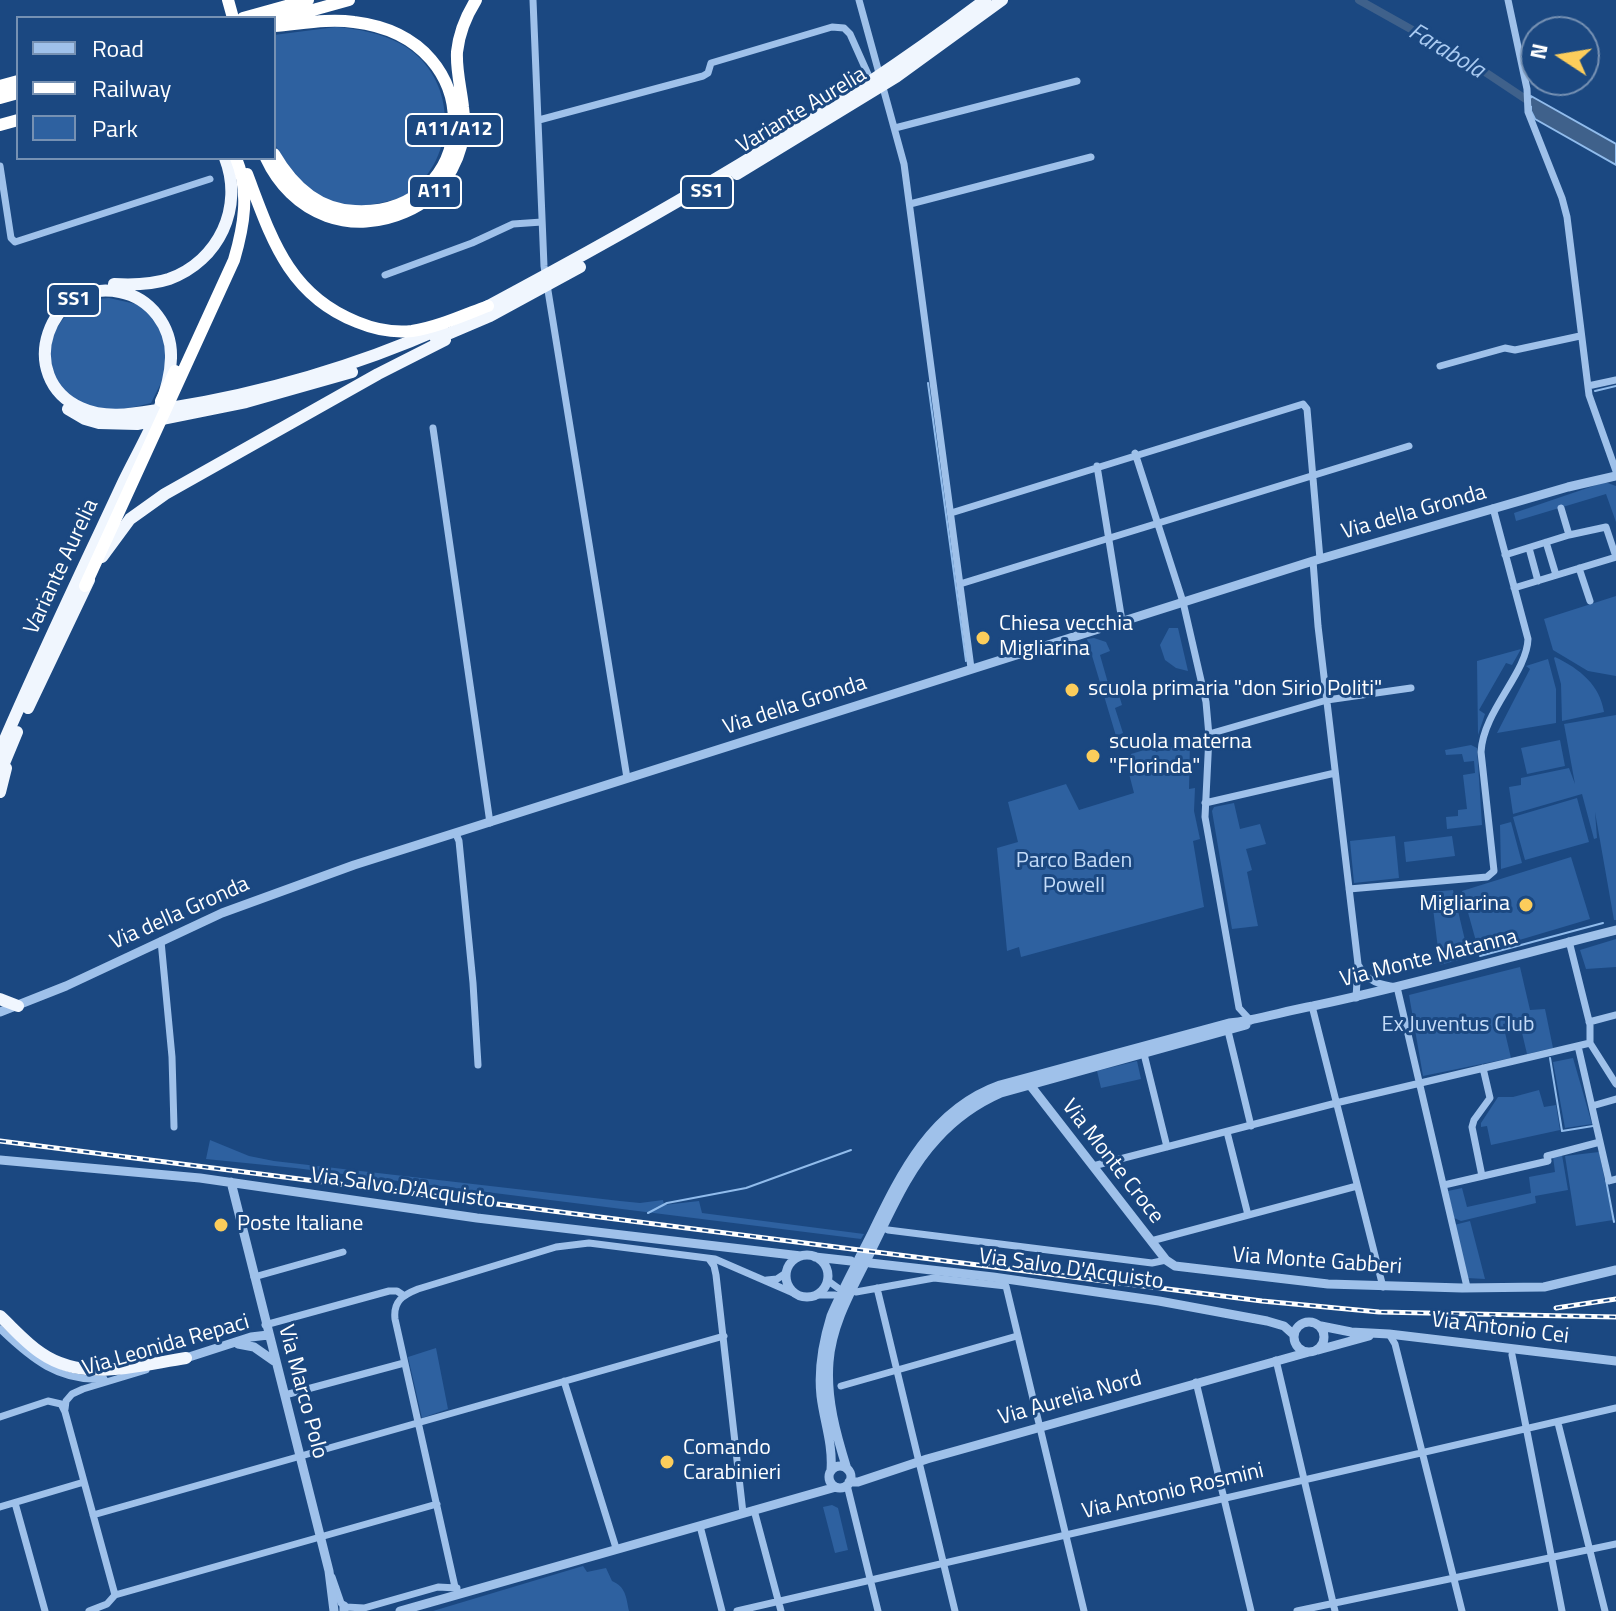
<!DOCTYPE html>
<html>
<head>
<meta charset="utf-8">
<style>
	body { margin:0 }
	#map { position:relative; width:1616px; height:1611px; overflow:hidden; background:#1b4881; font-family:"Titillium Web",sans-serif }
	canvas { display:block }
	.legend { position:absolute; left:16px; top:16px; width:260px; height:144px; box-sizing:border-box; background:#1b4881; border:2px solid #7691b3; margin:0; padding:10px 14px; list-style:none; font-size:24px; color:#fff }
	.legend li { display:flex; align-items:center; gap:16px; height:40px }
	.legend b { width:40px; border:2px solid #7691b3 }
	.north { position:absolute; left:1520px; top:16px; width:80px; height:80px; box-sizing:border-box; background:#1b4881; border:2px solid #7691b3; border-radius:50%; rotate:282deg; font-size:22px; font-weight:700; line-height:32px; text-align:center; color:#fff }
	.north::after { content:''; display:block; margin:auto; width:28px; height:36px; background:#fccd5b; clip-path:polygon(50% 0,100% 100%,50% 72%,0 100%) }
</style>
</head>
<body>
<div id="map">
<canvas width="1616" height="1611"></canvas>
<ul class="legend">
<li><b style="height:10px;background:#9fc1ea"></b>Road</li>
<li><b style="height:10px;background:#fff"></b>Railway</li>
<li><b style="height:22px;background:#2e61a0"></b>Park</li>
</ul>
<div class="north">N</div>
</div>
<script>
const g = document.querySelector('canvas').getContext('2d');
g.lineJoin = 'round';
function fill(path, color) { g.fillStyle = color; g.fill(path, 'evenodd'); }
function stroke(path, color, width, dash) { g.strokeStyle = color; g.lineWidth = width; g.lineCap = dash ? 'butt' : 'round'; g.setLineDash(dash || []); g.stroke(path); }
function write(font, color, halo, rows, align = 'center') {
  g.font = font + ' "Titillium Web",sans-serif'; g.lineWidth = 6; g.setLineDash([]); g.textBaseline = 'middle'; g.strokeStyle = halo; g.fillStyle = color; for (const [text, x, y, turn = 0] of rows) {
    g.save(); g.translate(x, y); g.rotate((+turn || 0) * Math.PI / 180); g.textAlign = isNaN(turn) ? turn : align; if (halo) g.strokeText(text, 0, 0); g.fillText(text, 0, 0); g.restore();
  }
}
fill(new Path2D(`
	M336 27C358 29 381 33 401 44 452 72 460 145 418 185 407 197 395 200 380 203 331 214 294 187 274 142V35Z
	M109 298 136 304 150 313 162 328 168 369 151 403C133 407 113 413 95 409 27 392 40 300 109 298Z
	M1605 482 1616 486V522L1606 494 1516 521 1514 513Z
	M1616 596V676L1588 671 1553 650 1544 619Z
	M1169 628H1178L1188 671 1176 668 1165 660 1160 645Z
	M1094 638 1106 642 1110 651 1100 655 1110 690 1117 688 1122 705 1115 708 1123 733 1116 736 1087 639Z
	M1521 649 1512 665 1506 663 1479 710 1485 714 1478 735 1477 661Z
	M1555 657C1580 669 1600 685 1604 712L1562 721 1561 684 1554 658Z
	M1548 659 1556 689V723L1497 733 1530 669 1526 666Z
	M1616 715V920H1614L1595 812 1597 838 1594 839 1582 794 1513 814 1509 787 1521 785V778L1569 768 1575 784 1564 724Z
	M1560 740 1565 766 1527 774 1521 748Z
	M1190 741 1189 789 1195 788 1194 811 1200 839 1193 841 1204 907 1021 957 1019 947 1007 951 997 848 1018 842 1008 802 1066 784 1079 810 1134 793 1126 762 1132 759 1131 754 1154 747 1156 752Z
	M1471 745 1477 748 1482 825 1447 829 1446 817 1458 816V810L1467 809 1463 775 1475 773 1474 761 1464 762 1462 754 1446 755 1445 750Z
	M1577 798 1589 842 1525 860 1513 817Z
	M1234 803 1240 829 1260 824 1266 844 1246 849 1252 870 1247 872 1258 926 1232 929 1212 811 1214 807Z
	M1511 822 1522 863 1501 869 1500 825Z
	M1395 836 1399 878 1354 883 1350 841Z
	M1452 836 1455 856 1406 862 1404 842Z
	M1571 857 1590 919 1479 952 1462 891Z
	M1453 890 1469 957 1440 965 1431 892Z
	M1616 939V967L1586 969 1580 950Z
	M1520 967 1530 1010 1545 1009 1553 1048 1527 1054 1519 1020 1503 1024 1511 1058 1423 1076 1409 995Z
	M1573 1058 1592 1124 1565 1128 1553 1062Z
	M1137 1061 1141 1079 1101 1088 1097 1071Z
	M1539 1090 1544 1107 1556 1105 1560 1130 1491 1145 1487 1126 1481 1127V1123L1498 1097H1513Z
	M210 1140 249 1156 274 1161 620 1201 640 1203 663 1200 664 1205 699 1201 702 1213 864 1234 861 1239 295 1168 206 1159Z
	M1599 1152 1613 1220 1576 1226 1565 1156Z
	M1562 1155 1568 1190 1535 1196 1536 1203 1461 1221 1454 1218 1448 1191 1462 1188 1467 1207 1531 1193 1529 1177 1555 1172 1553 1157Z
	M1470 1221 1485 1279 1467 1278 1454 1225Z
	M436 1348 448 1409 422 1418 408 1357Z
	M832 1505 838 1508 848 1550 835 1553 823 1507Z
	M583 1566 587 1572 606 1568 612 1581C626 1587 626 1597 629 1611H433Z`), '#2e61a0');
const water = new Path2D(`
	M1531 96 1616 144V165L1535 119 1531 111Z`);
fill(water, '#3f618b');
stroke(water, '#91bcec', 2);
stroke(new Path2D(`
	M928 383 966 661
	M1595 391 1616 386
	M1480 956 1603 923
	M1550 1058 1562 1131 1593 1126
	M1606 1180 1614 1222
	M648 1213 667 1203 746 1188 851 1150`), '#91bcec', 2);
stroke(new Path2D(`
	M1359 0 1473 64 1530 102`), '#3f618b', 8);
stroke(new Path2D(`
	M533 0 544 266 627 778
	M859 0 904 164 971 668
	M1508 0 1527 89 1528 112 1562 198 1567 217 1589 395 1616 471
	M539 120 703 76 708 73 711 63 832 27 844 28 850 34 871 81
	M895 128 1077 81
	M0 166 11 238 15 242 210 179
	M910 204 1091 157
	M385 275 472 243 513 224 542 222
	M1440 366 1505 348 1515 350 1580 336
	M1588 386 1616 380
	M433 428 490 823
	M1135 453 1183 602 1206 702 1209 736 1205 817 1239 1008 1251 1021
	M1097 466 1122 621
	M1561 508 1569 535
	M951 513 1303 404 1307 409 1320 559
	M1546 542 1556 575
	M1529 548 1538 581
	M1505 555 1569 535 1606 527 1616 557 1514 588
	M1313 561 1318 626 1358 964 1356 998
	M1579 568 1590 601
	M960 584 1409 446
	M1209 734 1327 700 1411 688
	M1205 803 1335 773
	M456 834 459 841 473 983 478 1065
	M1349 889 1487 877 1494 871 1481 752C1483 711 1527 673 1528 639L1493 508
	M161 941 172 1057 174 1127
	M1569 941 1590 1025V1043L1616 1084
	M1359 966C1367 982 1381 985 1397 987L1467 1287
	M1312 1006 1383 1287
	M1589 1022 1616 1015
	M1228 1031 1251 1126
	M1578 1046 1609 1181 1616 1179
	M1144 1054 1167 1147
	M1592 1106 1616 1099
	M1227 1132 1248 1215
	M1093 1166 1340 1102 1590 1043
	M1482 1176 1472 1127 1474 1120 1490 1098 1483 1068
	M1444 1185 1548 1161 1547 1156 1600 1142
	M888 1230 1152 1263 1166 1260
	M1151 1241 1357 1186
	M709 1259 714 1266 716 1275 743 1513
	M254 1277 343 1252
	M767 1280 777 1279 786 1273
	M827 1280 838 1288
	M877 1288 955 1611
	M856 1292 934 1278 1006 1286 1084 1611
	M816 1295H835
	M265 1325 389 1291H397L403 1295
	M0 1329C31 1359 59 1382 104 1379
	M1389 1334 1395 1344 1462 1611
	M1512 1355 1562 1611
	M1276 1360 1335 1611
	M564 1381 616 1548
	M1196 1382 1251 1611
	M841 1386 1017 1336
	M285 1395 404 1363
	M65 1409 66 1401 72 1394 83 1389 146 1370
	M0 1417 48 1401 61 1404 65 1412 115 1595
	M1558 1423 1605 1611
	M847 1485 878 1611
	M15 1503 45 1611
	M0 1507 84 1482
	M754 1510 781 1611
	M93 1515 724 1336
	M700 1526 722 1611
	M332 1577 341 1603 346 1607 364 1608 438 1587 457 1588
	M455 1587 395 1319C393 1301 403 1295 418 1289L556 1247 589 1243 715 1259 798 1295
	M89 1611 107 1604 115 1595 437 1504
	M737 1611 1616 1408
	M1297 1611 1616 1544`), '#9fc1ea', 7);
stroke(new Path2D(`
	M0 1012 66 986 222 913 354 865 1313 561 1568 487 1616 476
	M1030 1085 1166 1260 1175 1266 1328 1284 1462 1288 1544 1287 1616 1270
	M0 1160 200 1178 477 1218 801 1256
	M231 1182 329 1571 334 1611
	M786 1276a21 21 0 1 1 42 0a21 21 0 1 1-42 0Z
	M815 1257 851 1261
	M870 1263 993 1277 1159 1301 1267 1321 1284 1326 1294 1335
	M1294 1337a15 15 0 1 1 30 0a15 15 0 1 1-30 0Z
	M1321 1326 1351 1332 1389 1334 1616 1361
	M238 1344 254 1347 274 1361
	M1318 1350 1369 1336
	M186 1358 251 1337 268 1335
	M829 1477a11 11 0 1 1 22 0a11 11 0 1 1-22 0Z
	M847 1469C836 1434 826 1398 829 1362 832 1321 855 1285 872 1249 891 1211 908 1170 937 1139 955 1119 976 1104 1001 1093L1246 1025
	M831 1470C833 1444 824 1421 821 1396 818 1369 823 1342 831 1316 843 1288 858 1261 872 1233 901 1173 932 1109 1000 1085L1229 1023C1258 1020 1284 1011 1313 1006 1415 985 1515 955 1616 930
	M849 1482H858L927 1459 1309 1352
	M344 1606V1611
	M400 1611 836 1487`), '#9fc1ea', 9);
stroke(new Path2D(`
	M737 174 896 77 1002 0
	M114 284C133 285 151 285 169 279 219 261 244 207 225 158
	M481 310C654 218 829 118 985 0
	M436 339 490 316 580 267
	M68 409 85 419 99 423 137 424 246 402 352 372
	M102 557 130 519 165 494 378 374 445 340
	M28 708 89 580
	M0 751C38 662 80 575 121 487 139 448 170 402 171 358 172 327 151 298 120 292 48 277 14 378 81 408 109 421 141 412 170 408 264 393 356 366 442 328
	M0 773 17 732
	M0 792 6 768
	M0 999 18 1006
	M0 1316C13 1328 26 1343 41 1353 84 1383 139 1365 186 1358`), '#f0f6fe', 12);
stroke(new Path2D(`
	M228 0 233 18
	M243 18 308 0
	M277 20 349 0
	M274 26C300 24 328 18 354 22 495 39 479 217 355 211 317 210 292 185 274 154
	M0 86 18 81
	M0 98 18 93
	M0 125 18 120
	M266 158C278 184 299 206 327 216 352 225 380 223 405 212 446 195 469 151 463 107 461 88 456 71 457 52 459 33 466 16 476 0
	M247 174C271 237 288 295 357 322 374 329 394 333 412 331 438 327 464 315 488 306
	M161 401 175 371
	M85 586 234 260C244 226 250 192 236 158`), '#fff', 12);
const rail = new Path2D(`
	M0 1141 1262 1301 1379 1312 1616 1317
	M1556 1308 1616 1299`);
stroke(rail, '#fff', 5);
stroke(rail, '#1b4881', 2, [6]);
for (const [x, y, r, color] of [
	[983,638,8,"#fccd5b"],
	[1072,690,8,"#fccd5b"],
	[1093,756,8,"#fccd5b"],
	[1526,905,8,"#fccd5b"],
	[221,1225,8,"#fccd5b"],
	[667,1462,8,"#fccd5b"]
]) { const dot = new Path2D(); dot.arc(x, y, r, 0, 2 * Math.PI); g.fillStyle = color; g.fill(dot); stroke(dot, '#1b4881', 3); }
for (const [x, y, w] of [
	[454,130,96],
	[435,192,52],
	[707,192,52],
	[74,300,52]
]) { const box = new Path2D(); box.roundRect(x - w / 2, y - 16, w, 32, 6); g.fillStyle = '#1b4881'; g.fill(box); stroke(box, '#fff', 2); }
write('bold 20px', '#fff', null, [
	["A11/A12",454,130],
	["A11",435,192],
	["SS1",707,192],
	["SS1",74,300]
]);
write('22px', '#fff', '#1b4881', [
	["Variante Aurelia",802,111,-31],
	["Via della Gronda",1414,513,-16],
	["Variante Aurelia",62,567,-65],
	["Via della Gronda",795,706,-18],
	["Via della Gronda",180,914,-24],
	["Via Monte Matanna",1429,959,-14],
	["Via Monte Croce",1112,1162,52],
	["Via Salvo D'Acquisto",403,1189,8],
	["Via Monte Gabberi",1317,1262,4],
	["Via Salvo D'Acquisto",1071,1270,8],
	["Via Antonio Cei",1500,1329,7],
	["Via Leonida Repaci",166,1346,-16],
	["Via Marco Polo",302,1392,75],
	["Via Aurelia Nord",1070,1399,-16],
	["Via Antonio Rosmini",1173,1492,-13]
]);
write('22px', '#fff', '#1b4881', [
	["Chiesa vecchia",999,625],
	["Migliarina",999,650],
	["scuola primaria \"don Sirio Politi\"",1088,690],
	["scuola materna",1109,743],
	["\"Florinda\"",1109,768],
	["Migliarina",1510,905,"right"],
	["Poste Italiane",237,1225],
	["Comando",683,1449],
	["Carabinieri",683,1474]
], 'left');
write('22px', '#c3dbf8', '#1b4881', [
	["Parco Baden",1074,862],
	["Powell",1074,887],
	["Ex Juventus Club",1458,1026]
]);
write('italic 24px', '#aacbf2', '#1b4881', [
	["Farabola",1446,52,31]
]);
</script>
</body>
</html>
